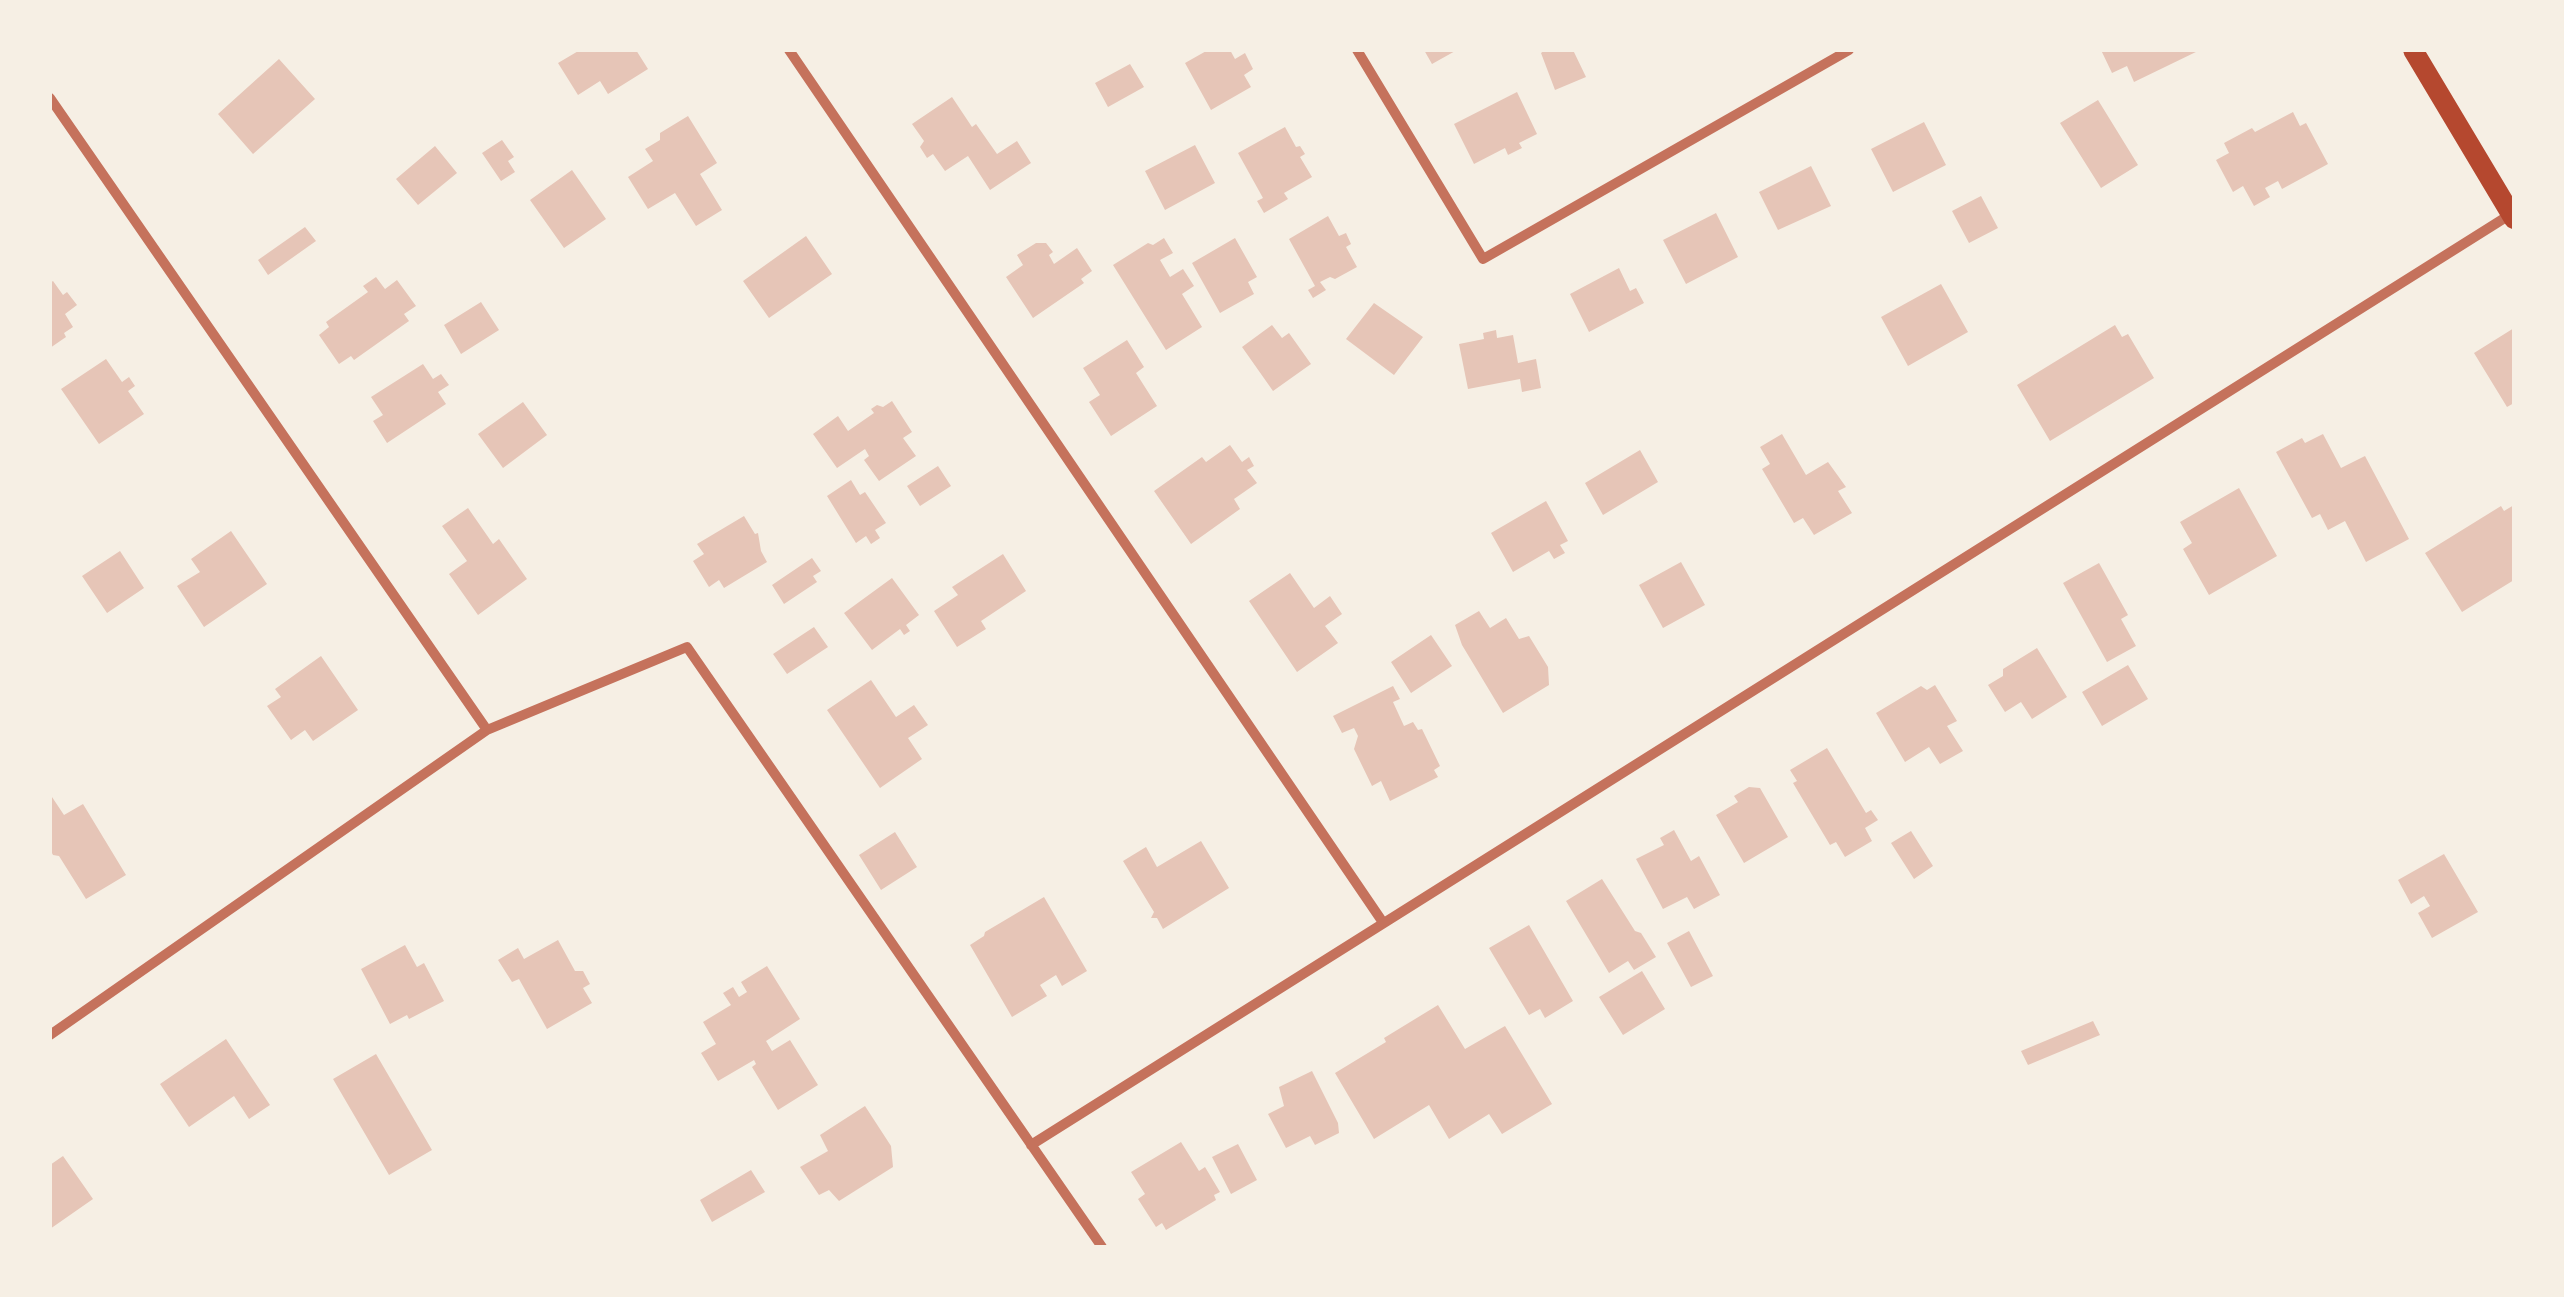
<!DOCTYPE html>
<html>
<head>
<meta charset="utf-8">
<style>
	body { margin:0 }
	#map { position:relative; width:2564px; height:1297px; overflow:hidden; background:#f6efe4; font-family:Jost,sans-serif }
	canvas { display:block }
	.frame { position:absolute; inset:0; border:52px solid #f6efe4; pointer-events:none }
</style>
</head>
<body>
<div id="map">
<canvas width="2564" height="1297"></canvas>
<div class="frame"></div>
</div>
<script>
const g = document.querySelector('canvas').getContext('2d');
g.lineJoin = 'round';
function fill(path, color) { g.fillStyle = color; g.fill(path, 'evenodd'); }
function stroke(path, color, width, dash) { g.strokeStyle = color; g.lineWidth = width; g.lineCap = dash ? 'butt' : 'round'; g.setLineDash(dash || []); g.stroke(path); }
fill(new Path2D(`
	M580 50H636L648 69 608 94 600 81 578 95 558 63Z
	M1208 50H1230L1235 59 1245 53 1253 69 1244 75 1251 87 1211 110 1185 63Z
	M1424 50H1457L1432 64Z
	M1545 50H1573L1586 77 1555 90 1541 53Z
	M2101 50H2200L2134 82 2127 66 2112 73Z
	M279 59 315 99 253 154 218 114Z
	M1130 64 1144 87 1108 107 1095 83Z
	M1517 92 1537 134 1519 143 1522 148 1508 155 1505 148 1474 164 1454 124Z
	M952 97 972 127 976 124 997 154 1017 141 1031 163 990 190 968 156 945 171 933 154 927 158 920 147 924 141 912 124Z
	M2098 100 2138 165 2101 188 2060 123Z
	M2293 112 2300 126 2306 123 2328 164 2282 189 2278 181 2265 188 2270 197 2254 206 2243 186 2233 192 2216 160 2229 153 2224 143 2252 128 2255 132Z
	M688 116 717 163 700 174 722 210 696 226 675 193 648 209 628 177 653 161 645 149 660 140V133Z
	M1924 122 1946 165 1893 192 1871 149Z
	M1285 127 1296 147 1300 146 1305 154 1300 157 1312 177 1284 193 1288 199 1264 213 1257 201 1263 198 1238 153Z
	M502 140 514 157 508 161 515 172 501 181 482 153Z
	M1195 145 1215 183 1165 210 1145 171Z
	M435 146 457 173 418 205 396 179Z
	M1811 166 1831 206 1778 230 1759 192Z
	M572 170 606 219 564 248 530 200Z
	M1981 196 1998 228 1969 243 1952 211Z
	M1716 213 1738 257 1686 284 1663 240Z
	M1328 216 1339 236 1346 233 1351 244 1346 247 1357 267 1335 279 1330 277 1320 282 1326 290 1313 298 1308 290 1315 286 1289 239Z
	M305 227 316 241 268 275 258 260Z
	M806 236 832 274 769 318 743 281Z
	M1164 238 1173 253 1160 260 1170 277 1183 269 1194 286 1182 294 1202 327 1166 350 1113 265 1148 243 1153 245Z
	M1235 238 1257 277 1248 282 1254 294 1220 313 1192 263Z
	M1036 243H1046L1053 252 1049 255 1054 264 1077 248 1092 271 1081 279 1084 283 1033 318 1006 277 1023 265 1017 255Z
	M1619 268 1630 291 1636 288 1644 303 1589 332 1570 294Z
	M376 277 385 289 397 280 416 306 404 314 409 321 354 360 351 356 339 364 319 335 329 327 326 322 368 292 363 286Z
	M53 281 63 295 67 292 77 305 65 314 73 327 64 333 66 337 50 348V283Z
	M1941 284 1968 332 1908 366 1881 317Z
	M481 302 499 330 461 354 444 325Z
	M1374 303 1423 337 1394 375 1346 339Z
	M1272 325 1282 338 1289 333 1311 364 1273 391 1242 347Z
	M2115 325 2122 337 2128 334 2154 378 2050 441 2017 385Z
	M2514 328V403L2507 407 2474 353Z
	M1496 330 1497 338 1513 335 1518 363 1536 359 1541 388 1522 392 1520 379 1468 389 1459 344 1484 339 1483 333Z
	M1127 340 1144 367 1136 373 1157 406 1111 436 1089 402 1100 395 1083 368Z
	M106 359 122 382 129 377 135 386 128 391 144 414 99 444 61 389Z
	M423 364 433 379 441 374 449 385 438 392 446 404 387 443 373 421 383 415 371 397Z
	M892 401 912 432 903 438 916 456 879 481 864 460 869 456 865 449 837 468 813 434 838 416 848 431 874 413 871 409 877 405 883 407Z
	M523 402 547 435 503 468 478 434Z
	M1782 434 1806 475 1828 462 1846 487 1838 491 1852 513 1814 535 1803 518 1794 523 1762 469 1770 464 1760 447Z
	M2323 434 2341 468 2365 456 2409 539 2366 562 2345 521 2328 530 2320 514 2312 518 2276 452 2302 438 2305 443Z
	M1230 445 1242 462 1249 457 1254 466 1247 470 1257 483 1234 499 1240 509 1191 544 1154 491 1202 457 1206 462Z
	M1640 450 1658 482 1603 515 1585 483Z
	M938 466 951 486 920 506 907 486Z
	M851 480 860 495 865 492 886 523 875 530 880 538 871 544 866 536 856 543 827 496Z
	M2239 488 2277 556 2209 595 2183 549 2192 543 2180 522Z
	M1546 501 1568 541 1560 545 1565 553 1554 559 1549 551 1513 572 1491 533Z
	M2514 505V580L2462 612 2425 553 2501 506 2504 511Z
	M468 508 493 544 499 539 527 579 478 615 449 574 467 561 442 526Z
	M744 516 755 534 758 533 761 551 767 562 724 588 719 580 709 587 693 561 704 554 697 544Z
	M231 531 267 584 204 627 177 586 200 572 191 559Z
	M120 551 144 588 107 613 82 576Z
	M1003 554 1026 591 981 621 986 629 957 647 934 611 958 595 952 587Z
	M812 558 821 571 813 576 817 582 784 604 772 585Z
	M1681 562 1705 605 1663 628 1639 585Z
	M2099 563 2128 615 2121 619 2136 646 2107 662 2063 583Z
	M1290 573 1314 608 1330 596 1342 614 1325 626 1338 643 1297 672 1249 601Z
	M892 578 919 615 906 625 910 631 904 635 900 629 872 650 844 613Z
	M1479 611 1490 628 1506 618 1519 639 1529 636 1548 667 1549 685 1503 713 1462 645 1455 625Z
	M814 627 828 647 787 674 773 654Z
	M1431 635 1452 666 1411 693 1391 662Z
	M2037 648 2067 697 2032 719 2021 702 2005 712 1988 685 2003 676V669Z
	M321 656 358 710 313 741 305 730 291 740 267 706 281 697 275 689Z
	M2128 665 2148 699 2102 726 2082 692Z
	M871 680 896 717 914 705 928 725 908 738 922 759 880 788 827 710Z
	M1935 685 1957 721 1947 726 1963 751 1940 764 1929 747 1905 762 1876 713 1921 686 1927 690Z
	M1393 686 1400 699 1393 702 1404 726 1413 722 1418 730 1422 729 1440 766 1434 770 1438 777 1390 801 1381 781 1372 786 1354 749 1358 736 1354 728 1342 733 1333 716Z
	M1827 748 1866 813 1871 810 1878 820 1865 828 1872 841 1845 857 1836 842 1830 845 1793 783 1797 781 1790 770Z
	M1749 787 1760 788 1788 837 1744 863 1716 815 1738 802 1734 796Z
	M50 794 64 815 83 804 126 875 86 899 59 856 53 855 50 849Z
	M1674 830 1691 861 1699 856 1720 895 1694 909 1687 897 1663 909 1636 859 1664 845 1660 838Z
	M1911 831 1933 866 1914 879 1891 843Z
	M895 832 917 867 881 890 859 855Z
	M1201 841 1229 888 1163 929 1157 918H1151L1154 912 1123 861 1146 847 1157 867Z
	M2444 854 2478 912 2432 938 2418 913 2430 906 2424 896 2411 904 2398 880Z
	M1602 879 1635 931 1641 933 1656 957 1634 970 1628 961 1609 973 1566 901Z
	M1044 897 1087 971 1062 986 1056 975 1040 985 1047 996 1012 1017 970 945 984 936 985 932Z
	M1529 925 1573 1001 1545 1018 1540 1009 1529 1015 1489 948Z
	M1689 931 1713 976 1691 987 1667 943Z
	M558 940 575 971H583L590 984 583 988 592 1003 547 1029 519 979 512 982 498 960 518 948 524 959Z
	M405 945 417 967 424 963 444 1001 409 1019 407 1015 390 1024 361 969Z
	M767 966 800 1019 766 1041 772 1051 790 1040 818 1085 778 1110 752 1067 756 1064 754 1060 718 1081 701 1053 716 1044 703 1022 731 1005 723 993 733 987 739 997 747 992 741 982Z
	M1642 971 1665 1009 1623 1035 1599 997Z
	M1438 1005 1465 1049 1505 1026 1552 1104 1502 1134 1489 1114 1449 1139 1429 1105 1374 1139 1335 1073 1386 1042 1384 1038Z
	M2093 1021 2100 1035 2028 1065 2021 1051Z
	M226 1039 270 1105 249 1119 234 1096 189 1127 160 1084Z
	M376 1054 432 1150 389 1175 333 1079Z
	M1312 1071 1338 1123 1339 1133 1315 1145 1310 1136 1286 1148 1268 1114 1284 1106 1279 1087Z
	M865 1106 891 1146 893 1167 839 1201 829 1190 819 1195 800 1167 828 1151 820 1135Z
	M1181 1142 1199 1171 1205 1167 1220 1192 1214 1195 1216 1200 1166 1230 1162 1223 1156 1227 1138 1199 1145 1194 1131 1172Z
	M1238 1144 1257 1180 1231 1194 1212 1157Z
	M63 1156 93 1199 50 1229V1165Z
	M751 1170 765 1192 712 1222 700 1200Z`), '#e6c5b7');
stroke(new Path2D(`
	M789 50 1382 921
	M1357 50 1483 259 1849 50
	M50 98 487 730 687 647 1102 1247
	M50 1035 487 730
	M1031 1145 2511 214`), '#c5725c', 10);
stroke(new Path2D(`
	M2413 50 2514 219`), '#b5482f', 20);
</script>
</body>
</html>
